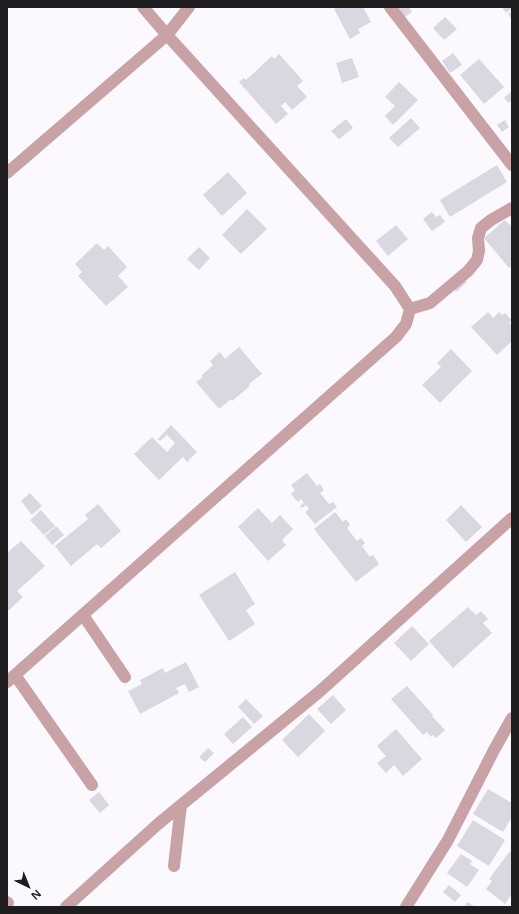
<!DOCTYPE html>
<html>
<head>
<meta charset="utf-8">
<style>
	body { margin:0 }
	#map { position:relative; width:519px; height:914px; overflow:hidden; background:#fbf9fe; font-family:"Open Sans",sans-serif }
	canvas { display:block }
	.frame { position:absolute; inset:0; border:8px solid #1e1d20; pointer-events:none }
	.north { position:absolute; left:8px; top:866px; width:40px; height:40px; -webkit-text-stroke:3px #fff; paint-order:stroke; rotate:137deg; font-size:11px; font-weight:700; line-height:16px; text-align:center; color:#1e1d20 }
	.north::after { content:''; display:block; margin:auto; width:14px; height:18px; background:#1e1d20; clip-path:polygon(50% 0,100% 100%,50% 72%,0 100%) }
</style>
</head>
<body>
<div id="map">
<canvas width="519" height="914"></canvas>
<div class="frame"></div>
<div class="north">N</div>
</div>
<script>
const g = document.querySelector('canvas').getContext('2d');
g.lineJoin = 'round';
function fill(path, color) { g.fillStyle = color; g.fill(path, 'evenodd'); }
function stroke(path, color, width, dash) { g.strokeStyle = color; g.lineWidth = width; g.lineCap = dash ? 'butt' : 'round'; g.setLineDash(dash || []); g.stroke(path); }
fill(new Path2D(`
	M335 7H363L371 22 358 29 360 33 350 39 334 9 336 8Z
	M394 7H409L412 12 402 19Z
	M502 7H512V9L506 13Z
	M512 11V21L508 14Z
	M445 17 457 29 444 40 433 28Z
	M453 53 462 65 450 73 442 61Z
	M279 54 303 81 297 86 307 97 292 110 285 102 281 106 288 114 276 124 239 82 244 78 246 80 272 56 274 59Z
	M352 58 359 77 342 83 336 63Z
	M479 59 504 87 484 104 460 75Z
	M399 82 418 100 393 125 385 116 395 106 385 97Z
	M512 91V100L509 103 504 98Z
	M411 118 420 128 398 147 389 138Z
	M346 119 353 128 339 139 331 131Z
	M505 120 509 127 502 132 497 125Z
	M497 165 507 182 450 217 440 200Z
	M228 172 247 193 222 216 203 195Z
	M247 209 267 229 241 254 222 235Z
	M432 212 436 217 440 215 445 222 432 231 423 219Z
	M505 220 512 227V266L509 268 484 238Z
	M396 225 408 239 388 256 376 241Z
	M97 243 104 250 108 246 127 267 118 276 128 287 106 306 78 276 82 272 75 264Z
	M199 247 210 258 199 270 187 259Z
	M463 278 467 282 456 292 452 288Z
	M488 312 493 318 499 312 502 315 505 313 512 320 509 323 512 326V341L497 355 471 327Z
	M239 347 262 374 249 384 250 386 232 401 231 399 219 409 196 382 203 377 201 376 213 365 210 361 220 352 225 359Z
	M451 349 472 371 440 403 422 385 441 367 437 363Z
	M171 425 197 452 187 462 183 457 159 480 134 454 152 437 167 452 175 443 167 435 160 441 158 439Z
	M307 473 317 486 320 484 324 490 320 493 329 504 333 502 337 507 315 524 305 512 309 509 306 505 302 508 300 506 304 503 301 499 298 502 291 494 295 490 291 485Z
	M30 493 42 506 32 515 21 501Z
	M98 504 121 531 101 548 97 544 71 566 55 546 88 519 85 515Z
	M461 505 482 527 466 542 446 520Z
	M258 508 272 523 280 515 293 529 282 540 286 545 268 561 238 527Z
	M41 510 55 526 44 535 30 520Z
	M335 512 343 522 346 519 350 525 347 528 357 541 361 538 365 543 362 546 370 557 373 555 379 564 356 582 314 529Z
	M56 526 64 535 52 545 45 536Z
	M21 541 45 566 17 591 23 597 7 612V553Z
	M235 572 255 604 246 610 255 624 229 641 199 595Z
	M468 607 476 615 481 611 488 619 483 623 492 633 453 668 429 641Z
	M412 626 429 644 411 661 394 643Z
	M186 662 199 687 189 692 185 684 176 688 179 693 140 714 128 691 142 684 140 680 163 668 165 673Z
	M407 686 433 715 432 716 445 730 436 738 433 735 431 737 427 732 423 735 391 699Z
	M333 695 346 710 331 724 317 709Z
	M246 699 263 716 254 724 238 707Z
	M309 714 325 731 298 757 282 740Z
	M243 717 252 727 233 744 224 734Z
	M396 729 422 759 403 776 394 765 386 773 377 763 386 756 377 746Z
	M208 748 214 753 205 762 199 757Z
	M488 789 512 803V817L503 832 473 814Z
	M99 792 109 805 100 813 89 800Z
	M473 820 505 840 489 866 457 846Z
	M510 851 512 853V894L505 904 486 889 492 881 489 879Z
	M461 854 472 861 470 864 479 870 467 887 447 873Z
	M449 885 461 895 455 902 443 892Z
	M468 902 475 907H464Z`), '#d9d7df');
stroke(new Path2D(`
	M390 7 512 165
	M7 173 167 35 189 7
	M410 309 430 303 468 271 477 260 479 251 478 238 481 228 491 220 512 208
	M83 615 125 677
	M15 675 92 785
	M7 682 396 337 406 324 410 309 395 286 167 35 143 7
	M174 866 181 805
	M7 902 8 903
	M66 907 158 824 319 692 512 518
	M406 907 448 840 494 750 512 718`), '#c8a2a4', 12);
</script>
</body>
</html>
